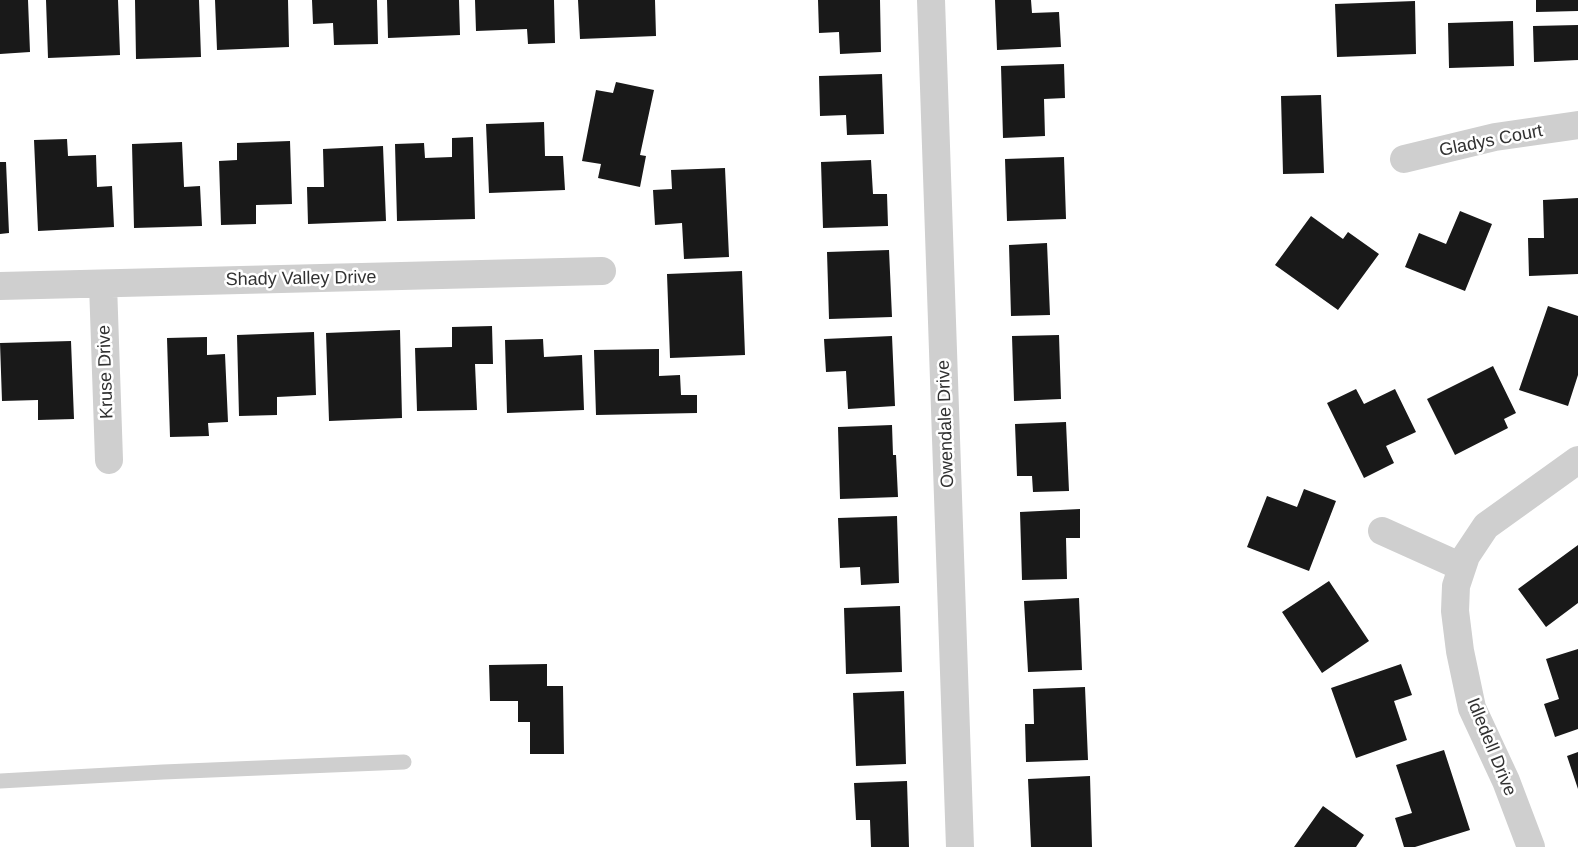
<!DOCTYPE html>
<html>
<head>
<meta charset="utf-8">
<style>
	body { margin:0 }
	canvas { display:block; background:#fff }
</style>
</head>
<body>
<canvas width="1578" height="847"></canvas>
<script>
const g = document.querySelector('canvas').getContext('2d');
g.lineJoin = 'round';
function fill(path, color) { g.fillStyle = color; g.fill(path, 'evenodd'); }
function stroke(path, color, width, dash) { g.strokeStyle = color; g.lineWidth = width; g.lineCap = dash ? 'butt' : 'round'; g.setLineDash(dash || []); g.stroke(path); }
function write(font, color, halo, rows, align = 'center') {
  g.font = font + ' Arial,sans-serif'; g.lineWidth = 5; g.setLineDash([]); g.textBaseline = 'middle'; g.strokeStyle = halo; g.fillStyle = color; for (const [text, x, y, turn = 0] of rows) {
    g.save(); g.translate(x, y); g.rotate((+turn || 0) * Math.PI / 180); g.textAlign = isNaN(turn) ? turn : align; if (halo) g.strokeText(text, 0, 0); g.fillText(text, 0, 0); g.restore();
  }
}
fill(new Path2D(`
	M0 0H28L30 52 0 54Z
	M46 0H118L120 55 48 58Z
	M135 0H199L201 57 136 59Z
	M215 0H288L289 47 217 50Z
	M312 0H377L378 44 334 45 333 23 313 24Z
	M387 0H459L460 35 388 38Z
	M475 0H554L555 43 528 44 527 29 476 31Z
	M578 0H655L656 36 580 39Z
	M818 0H880L881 52 840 54 839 32 819 33Z
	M995 0H1031L1032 13 1059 12 1061 47 997 50Z
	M1536 0H1578V11L1536 12Z
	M1415 1 1416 54 1337 57 1335 4Z
	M1513 21 1514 66 1449 68 1448 23Z
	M1578 25V60L1534 62 1533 26Z
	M1064 64 1065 98 1044 99 1045 136 1003 138 1001 66Z
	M882 74 884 134 847 135 846 115 820 116 819 76Z
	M616 82 654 90 640 155 646 156 640 187 598 178 601 164 582 161 596 90 613 93Z
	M1321 95 1324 173 1283 174 1281 96Z
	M544 122 545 156H563L565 190 489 193 486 124Z
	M473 137 475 219 397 221 395 144 424 143 425 158 452 157V138Z
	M67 139 68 156 96 155 97 187 112 186 114 227 38 231 34 140Z
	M290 141 292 204 256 205V224L221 225 219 161 237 160V143Z
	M182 142 184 187 200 186 202 226 134 228 132 144Z
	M383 146 386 221 308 224 307 187H324L323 149Z
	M1064 157 1066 219 1007 221 1005 159Z
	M871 160 873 194H887L888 226 823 228 821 162Z
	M0 162H6L9 233 0 234Z
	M725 168 729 257 684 259 682 223 655 225 653 190 672 189 671 170Z
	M1578 198V274L1529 276 1528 238H1544L1543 200Z
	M1460 211 1492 224 1465 291 1405 267 1419 233 1446 244Z
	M1311 216 1343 239 1348 232 1379 254 1338 310 1275 265Z
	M1047 243 1050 315 1011 316 1009 245Z
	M889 250 892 317 829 319 827 252Z
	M742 271 745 355 670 358 667 274Z
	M1548 306 1578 316V375L1568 406 1519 390Z
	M492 326 493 364H475L477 410 417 411 415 348 452 347V327Z
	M400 330 402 418 329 421 326 333Z
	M314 332 316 395 277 397V415L239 416 237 335Z
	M1059 335 1061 399 1014 401 1012 336Z
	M892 336 895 406 848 409 846 371 826 372 824 339Z
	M207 337V355L225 354 228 422 208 423 209 436 170 437 167 338Z
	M543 339 544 357 582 355 584 410 507 413 505 340Z
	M71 341 74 419 38 420V400L2 401 0 343Z
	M659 349V376L680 375 681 395H697V413L596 415 594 350Z
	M1493 366 1516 413 1504 419 1508 428 1455 455 1427 399Z
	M1356 389 1364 404 1395 389 1416 432 1386 446 1394 463 1364 478 1327 403Z
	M1066 422 1069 491 1033 492 1032 476H1017L1015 424Z
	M892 425 893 455H896L898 497 840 499 838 427Z
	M1304 489 1336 501 1309 571 1247 547 1267 496 1297 507Z
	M1080 509V538H1066L1067 579 1022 580 1020 512Z
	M897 516 899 583 861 585 860 567 840 568 838 518Z
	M1578 545V603L1546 627 1518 589Z
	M1329 581 1369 641 1322 673 1282 612Z
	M1079 598 1082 670 1028 672 1024 601Z
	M900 606 902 672 846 674 844 608Z
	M1578 649V729L1555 737 1544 704 1559 699 1546 659Z
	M547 664V686H563L564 754H530V722H518V701H490L489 665Z
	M1401 664 1412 695 1394 701 1407 740 1356 758 1331 688Z
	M1085 687 1088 760 1026 762 1025 724H1034L1033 689Z
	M904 691 906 764 856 766 853 693Z
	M1444 750 1470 830 1415 847H1404L1395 818 1412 813 1396 765Z
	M1578 752V789L1567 756Z
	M1090 776 1092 847H1031L1028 779Z
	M907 781 909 847H871L870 820H856L854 783Z
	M1323 806 1364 835 1356 847H1294Z`), '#191919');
stroke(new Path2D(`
	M0 781 163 772 404 762`), '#cfcfcf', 15);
stroke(new Path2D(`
	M931 0 960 847
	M1404 159 1495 137 1578 125
	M103 284 109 460
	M0 286 602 271
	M1382 531 1462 567
	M1531 847 1506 781 1472 708 1460 651 1455 611 1456 586 1466 556 1486 526 1578 460`), '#cfcfcf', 28);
write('18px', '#323232', '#fff', [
	["Gladys Court",1491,141,-11],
	["Shady Valley Drive",301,279,-1],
	["Kruse Drive",106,372,-92],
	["Owendale Drive",946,424,-92],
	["Idledell Drive",1491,747,68]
]);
</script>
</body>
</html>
